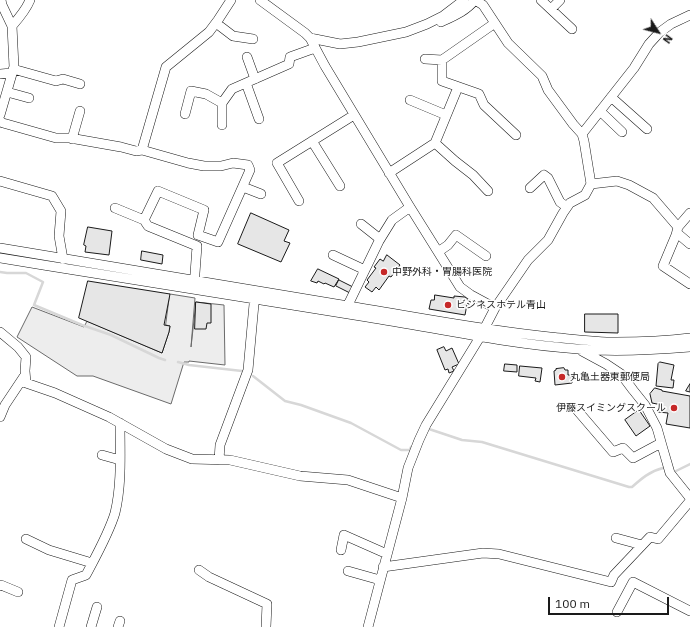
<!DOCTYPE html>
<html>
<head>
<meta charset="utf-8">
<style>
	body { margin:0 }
	#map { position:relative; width:690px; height:627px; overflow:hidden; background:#fff; font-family:"IBM Plex Sans",sans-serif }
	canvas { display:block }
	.north { position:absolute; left:638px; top:12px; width:40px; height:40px; -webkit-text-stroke:3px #fff; paint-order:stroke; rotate:126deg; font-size:11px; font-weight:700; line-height:16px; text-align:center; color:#1a1a1a }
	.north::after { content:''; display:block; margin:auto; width:14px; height:18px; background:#1a1a1a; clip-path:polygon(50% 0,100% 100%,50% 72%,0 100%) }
	.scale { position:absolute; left:548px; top:597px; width:121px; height:18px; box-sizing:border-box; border:2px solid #1a1a1a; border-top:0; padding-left:5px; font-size:12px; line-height:14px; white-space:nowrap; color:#1a1a1a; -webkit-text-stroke:3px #fff; paint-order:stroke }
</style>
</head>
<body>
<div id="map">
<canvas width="690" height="627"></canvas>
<div class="north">N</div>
<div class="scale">100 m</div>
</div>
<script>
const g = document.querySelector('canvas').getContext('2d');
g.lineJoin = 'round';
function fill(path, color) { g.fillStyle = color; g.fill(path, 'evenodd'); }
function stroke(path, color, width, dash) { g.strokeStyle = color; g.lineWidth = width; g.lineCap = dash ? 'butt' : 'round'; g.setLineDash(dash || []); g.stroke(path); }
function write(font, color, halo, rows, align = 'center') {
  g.font = font + ' "IBM Plex Sans","Noto Sans JP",sans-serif'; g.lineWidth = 3; g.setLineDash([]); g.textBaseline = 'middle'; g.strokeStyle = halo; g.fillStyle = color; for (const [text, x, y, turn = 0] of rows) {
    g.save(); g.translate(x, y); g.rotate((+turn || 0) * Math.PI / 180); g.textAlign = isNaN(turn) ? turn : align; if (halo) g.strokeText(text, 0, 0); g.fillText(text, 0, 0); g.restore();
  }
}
const built = new Path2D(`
	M170 294 195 298 191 347 196 302 224 305 225 365 189 361V362H184L171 404 93 376H77L17 337 32 307 84 327 87 321 162 353 169 332 170 326 166 325Z`);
fill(built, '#ededed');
stroke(built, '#6a6a6a', 1);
stroke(new Path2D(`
	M0 272 7 273H26L43 282 34 305 82 325 111 335 159 358 165 360
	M178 362 189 365 242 371
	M253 376 285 401 301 405 351 423 401 450H410L411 447
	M429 429 462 440 482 442 629 487H632C641 479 650 471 663 468
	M676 471 690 464`), '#d7d7d7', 2.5);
const building = new Path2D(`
	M251 213 289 230 284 241 290 243 281 262 238 244Z
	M88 227 112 231 109 255 85 252 86 246 84 245Z
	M142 251 163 255 162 264 141 260Z
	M387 255 400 265 391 277 389 276 379 290 376 287 372 292 365 287 369 282 367 280 376 268 374 267 380 259 383 261Z
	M318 269 339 279 334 287 325 283 324 284 318 281 317 283 311 281Z
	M339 280 353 287 350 293 336 286Z
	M88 281 170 294 164 325 170 326 169 332 162 353 79 318Z
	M435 295 454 298V296L465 297 468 299 465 315 429 309 431 300H434Z
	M196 302 211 304V323H207L206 329H195Z
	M585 314H618V333L585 332Z
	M444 347 446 351 452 348 459 364 452 367 454 371 449 373 448 369 445 370 437 350Z
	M660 362 674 365 671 380H674L673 388 656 386 658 364Z
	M505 364 517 365V372L504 371Z
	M520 366 542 368 540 382 535 381 536 378 519 376Z
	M564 368 565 370H568V375H571L572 383 555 385 554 371 556 370V369Z
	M690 384V392L686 391Z
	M655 388 662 390V391L690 396V428L666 424 668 413 658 412 660 403 657 404 652 403 650 394Z
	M639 410 650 426 636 436 625 420Z`);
fill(building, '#e6e6e6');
stroke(building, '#1a1a1a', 1);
const minor = new Path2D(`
	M260 0 305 33 310 38 325 66 410 207 460 287 471 295 495 308
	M541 0 572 29
	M551 9 560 0
	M441 22C454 16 466 11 475 0
	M216 23 233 36 253 39
	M12 26C19 18 26 10 30 0
	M310 38 340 44 358 42 406 32 427 24 443 16 464 0
	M247 57 255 79
	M425 59 442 60 495 23
	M442 60V81L479 94 484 105 516 135
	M13 69 56 81 63 79 80 84
	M0 74 12 73
	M246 83 259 119
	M7 92 29 98
	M611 97 647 129
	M410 100 446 115
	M600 111 622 132
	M185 114 191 91 206 94 222 103 232 89 289 64 290 57 315 48
	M0 115 14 67 12 26 2 5 1 0
	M0 121 3 123 56 138H70L121 147 136 151 142 150
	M222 125V103
	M582 134 634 68 649 44 660 32 671 24 690 15
	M72 139 80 111
	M312 141 340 186
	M435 143 455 161 473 175 488 191
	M389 173 435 143 456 92
	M0 181 52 196 61 211 59 236 63 259
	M591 184 617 181 629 185 653 198 678 227 690 213
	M243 187 261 194
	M530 188 544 175 548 178 560 202 567 207
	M299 201 277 163 354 115
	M115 208 144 220
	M361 224 380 239
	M678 227 676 235 663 266 690 284
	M677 233 690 244
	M0 248C114 268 228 285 342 305 411 316 480 330 550 337 572 339 594 342 616 342 641 342 666 341 690 338
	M438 252 448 245 456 235 486 256
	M333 255 365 270
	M0 258C122 278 244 297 367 317 437 328 507 344 578 349 615 352 653 350 690 347
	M194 287 197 246 148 226 144 220 158 191 204 210 198 235 218 242 250 170 248 165 233 163 221 166H204L188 163 142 150 166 67 209 32 218 20 231 0
	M346 309 379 241 392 220 410 207
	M0 332 18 347 26 357 25 371 26 383 55 393 109 417 166 449 192 459 230 460 300 476 348 480 402 498
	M582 351 606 364 621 374 633 390 645 405 657 428 663 449 670 473 690 498
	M577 410 613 452 623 448 633 458 661 443
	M0 417 5 405 25 375
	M102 455 120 460
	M219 460 220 445 248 370 255 293
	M616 538 642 545
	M26 539 49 550 92 563
	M341 550 344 535 387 554
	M383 567 483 553 499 554 611 582 614 575 650 537 658 539 690 501
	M199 570 209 577 267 604 266 627
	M348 571 380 580
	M0 586 1 585 18 592
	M617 612 633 582 690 611
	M59 627 72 580 86 575C96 556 109 533 115 513 122 484 120 453 120 423
	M91 627 97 607
	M118 627 120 621
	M368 627 402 498 408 468 419 440 426 425 480 337 495 308 528 260 548 240 563 213 570 203 585 195 591 184 584 141 582 134 573 124 548 90 542 76 508 43 483 5 475 0`);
stroke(minor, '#1a1a1a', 10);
stroke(minor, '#fff', 9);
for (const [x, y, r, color] of [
	[384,272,4,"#c62828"],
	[448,305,4,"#c62828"],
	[562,377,4,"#c62828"],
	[674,408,4,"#c62828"]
]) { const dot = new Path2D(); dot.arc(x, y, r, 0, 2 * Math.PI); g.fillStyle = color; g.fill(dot); stroke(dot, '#fff', 1.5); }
write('10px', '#1a1a1a', '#fff', [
	["中野外科・胃腸科医院",392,272],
	["ビジネスホテル青山",456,305],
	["丸亀土器東郵便局",570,377],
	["伊藤スイミングスクール",666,408,"right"]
], 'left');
</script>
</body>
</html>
